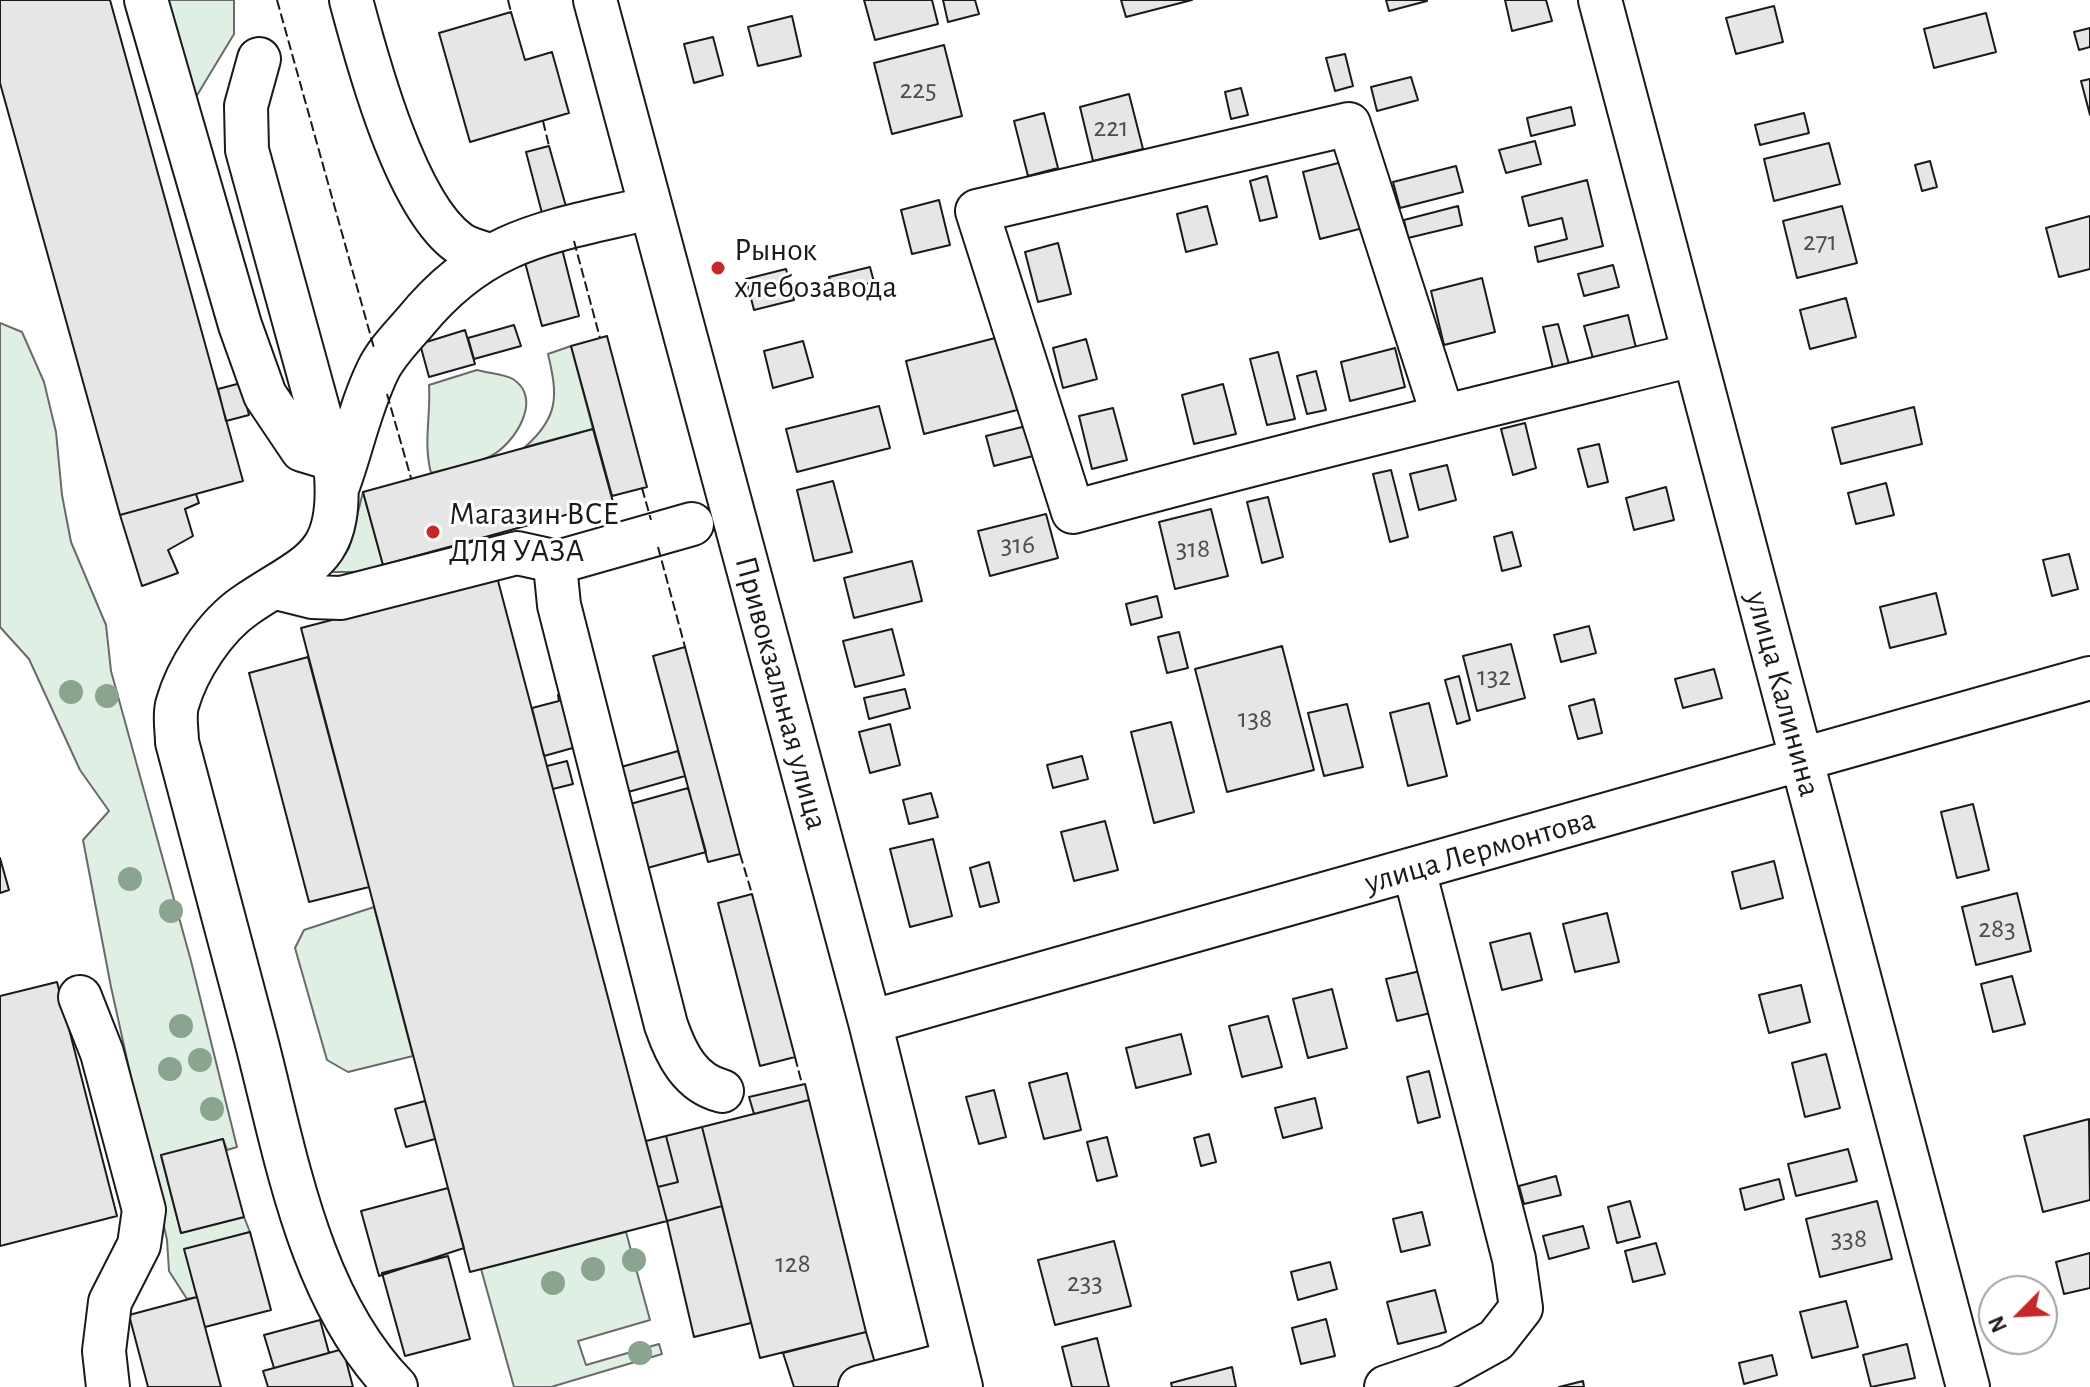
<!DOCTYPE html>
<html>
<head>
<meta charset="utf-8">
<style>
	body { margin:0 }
	#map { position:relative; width:2090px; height:1387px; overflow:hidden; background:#fff; font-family:"Alegreya Sans",sans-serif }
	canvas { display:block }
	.north { position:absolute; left:1978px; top:1275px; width:80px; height:80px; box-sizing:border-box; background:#fff; border:2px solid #a3a3a3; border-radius:50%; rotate:246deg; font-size:22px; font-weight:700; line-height:32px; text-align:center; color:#1a1a1a }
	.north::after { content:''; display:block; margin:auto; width:28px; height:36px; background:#c62828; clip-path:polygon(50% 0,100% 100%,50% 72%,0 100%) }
</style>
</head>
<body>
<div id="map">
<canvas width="2090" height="1387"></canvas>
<div class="north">N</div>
</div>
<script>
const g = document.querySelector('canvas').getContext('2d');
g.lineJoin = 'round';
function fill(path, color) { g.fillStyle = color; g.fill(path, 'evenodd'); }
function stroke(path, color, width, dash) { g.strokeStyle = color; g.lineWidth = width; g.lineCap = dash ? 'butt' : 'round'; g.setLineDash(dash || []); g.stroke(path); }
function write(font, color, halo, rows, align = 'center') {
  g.font = font + ' "Alegreya Sans",sans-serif'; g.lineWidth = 6; g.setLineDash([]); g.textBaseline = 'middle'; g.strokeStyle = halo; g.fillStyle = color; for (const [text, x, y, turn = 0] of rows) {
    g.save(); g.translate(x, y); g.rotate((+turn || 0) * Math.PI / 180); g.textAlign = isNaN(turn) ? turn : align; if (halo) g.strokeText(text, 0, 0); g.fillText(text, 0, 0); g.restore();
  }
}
const green = new Path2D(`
	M156 0H234V34L196 97Z
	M0 323 22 332 44 382 56 432 62 495 71 542 106 625 111 671 191 961 237 1147 227 1150 223 1139 161 1156 181 1233 244 1217 250 1232 185 1250 197 1297 187 1299 169 1271 167 1240 111 987 83 840 109 811 80 770 29 659 0 627Z
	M571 346 593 429 525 447C559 417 558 396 548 354Z
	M477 370C488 373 504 374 513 379 544 399 514 444 491 456 474 465 449 468 431 473 423 442 431 416 429 385Z
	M363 492 383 565 362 572H327L349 548Z
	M374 907 413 1056 348 1072 327 1060 295 948 304 930Z
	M626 1232 650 1320 578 1341 586 1365 659 1344 662 1354 551 1387H514L481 1269Z`);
fill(green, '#e0efe3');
stroke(green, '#6a6a6a', 2);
const building = new Path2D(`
	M0 0H110L243 481 120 515 0 83Z
	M864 0H932L938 24 875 40Z
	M943 0H975L979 14 948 22Z
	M1121 0H1192L1126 17Z
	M1386 0H1426L1427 1 1389 11Z
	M1505 0H1546L1552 21 1512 31Z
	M1774 6 1783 42 1736 54 1726 18Z
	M511 12 525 60 552 52 569 113 470 142 439 33Z
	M1986 13 1996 52 1934 68 1924 29Z
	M792 16 801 56 758 66 748 27Z
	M2090 28V47L2079 50 2074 32Z
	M713 37 723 75 694 83 684 44Z
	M944 45 962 116 892 134 874 63Z
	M1345 54 1353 86 1335 91 1326 58Z
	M1411 77 1418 100 1377 111 1371 87Z
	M2090 79V115L2081 81Z
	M1241 88 1248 115 1231 119 1225 92Z
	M1129 94 1143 149 1093 161 1080 107Z
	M1571 107 1575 125 1531 136 1527 118Z
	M1044 113 1058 168 1028 176 1014 121Z
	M1804 113 1809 133 1760 145 1755 125Z
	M1535 141 1541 164 1506 173 1499 150Z
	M1829 143 1840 184 1774 201 1764 159Z
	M549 146 567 210 543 217 526 152Z
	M1350 160 1367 227 1320 239 1303 172Z
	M1930 161 1937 187 1922 191 1915 165Z
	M1456 166 1463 192 1400 208 1393 182Z
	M1267 176 1277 217 1260 221 1250 181Z
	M1587 180 1603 246 1538 262 1535 247 1567 239 1562 218 1529 226 1522 197Z
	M939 200 950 245 912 254 901 210Z
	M1207 206 1217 244 1186 252 1177 214Z
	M1458 206 1462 225 1408 238 1404 220Z
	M1842 206 1857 263 1797 278 1783 221Z
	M2090 216V269L2059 277 2046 228Z
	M1058 243 1071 294 1038 302 1025 252Z
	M561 245 579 316 542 326 523 255Z
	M1613 265 1619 287 1584 296 1578 274Z
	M870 267 874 282 833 293 829 277Z
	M786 269 794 300 754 310 746 279Z
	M1482 278 1495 332 1444 345 1431 291Z
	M1846 298 1856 337 1810 349 1800 310Z
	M1628 315 1637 352 1594 362 1584 326Z
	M1558 324 1569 364 1553 368 1543 327Z
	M514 325 521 346 474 359 468 338Z
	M465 330 475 364 429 377 420 344Z
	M607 336 647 487 612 496 571 346Z
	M999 337 1017 410 924 434 906 361Z
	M1086 339 1097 379 1063 388 1053 348Z
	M803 341 813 377 773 388 764 351Z
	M1395 348 1405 387 1350 401 1341 362Z
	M1278 352 1295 419 1267 425 1250 359Z
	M1316 371 1326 410 1307 414 1297 376Z
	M241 383 249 415 226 421 218 389Z
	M1223 384 1236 434 1194 444 1182 395Z
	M879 406 890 448 797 472 786 429Z
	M1914 407 1922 444 1841 464 1832 428Z
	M1113 408 1127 460 1092 469 1079 416Z
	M1525 423 1536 468 1513 475 1501 429Z
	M1026 426 1033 456 994 466 986 436Z
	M593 429 613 502 383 565 363 492Z
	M1599 444 1608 482 1588 487 1578 449Z
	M1447 465 1456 500 1419 510 1410 474Z
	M1391 470 1408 537 1390 542 1373 474Z
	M833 481 852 552 814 561 797 490Z
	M1886 483 1894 515 1856 524 1848 493Z
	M1666 487 1674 520 1634 530 1626 498Z
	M196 494 199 503 185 509 193 536 168 550 178 573 142 586 120 515Z
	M1268 497 1283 557 1262 563 1247 502Z
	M1211 509 1228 576 1175 589 1159 522Z
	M1046 514 1058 558 990 576 978 531Z
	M1512 532 1521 566 1502 571 1494 537Z
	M2069 554 2078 589 2052 596 2043 560Z
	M912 561 922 601 854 618 844 578Z
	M497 577 667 1221 470 1272 301 628Z
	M1936 593 1946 634 1890 648 1880 607Z
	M1157 596 1162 617 1131 625 1126 604Z
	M1589 626 1596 653 1561 662 1554 635Z
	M892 629 904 675 855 687 843 641Z
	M1179 632 1188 668 1167 673 1158 637Z
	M1511 644 1525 698 1477 711 1463 656Z
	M1282 646 1314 770 1227 792 1195 669Z
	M685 647 740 854 708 862 653 656Z
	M308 657 369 887 309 902 249 673Z
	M1714 669 1722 698 1683 708 1675 679Z
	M1459 676 1470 720 1457 724 1445 680Z
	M905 689 910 708 869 719 864 698Z
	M573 691 587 744 544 756 532 708 559 701 558 695Z
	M1594 699 1602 733 1578 739 1569 706Z
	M1429 703 1447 776 1408 786 1390 713Z
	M1347 704 1363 767 1324 776 1308 713Z
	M1171 722 1194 812 1154 823 1131 732Z
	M890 724 900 765 870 773 859 732Z
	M678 751 685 776 621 794 614 769Z
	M1082 756 1088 779 1053 788 1047 765Z
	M567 761 573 784 553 789 547 766Z
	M688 788 706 852 640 870 623 806Z
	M931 793 938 817 909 824 903 800Z
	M1973 804 1989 870 1957 878 1941 812Z
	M1105 821 1118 870 1074 881 1061 832Z
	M933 839 952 916 910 927 890 849Z
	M0 858 9 890 0 893Z
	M1774 861 1783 898 1741 909 1732 872Z
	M989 862 999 902 980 907 970 868Z
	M2017 893 2031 951 1976 965 1962 907Z
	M752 894 795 1057 760 1066 718 903Z
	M1607 913 1619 962 1575 972 1563 924Z
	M1530 933 1542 980 1502 990 1490 943Z
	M1429 969 1439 1011 1397 1021 1386 979Z
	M2012 976 2025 1024 1993 1032 1981 984Z
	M57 982 117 1216 0 1246V996Z
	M1801 985 1810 1022 1769 1033 1759 995Z
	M1332 989 1347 1048 1308 1058 1293 999Z
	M1268 1016 1282 1067 1242 1077 1229 1026Z
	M1181 1034 1191 1074 1136 1088 1126 1048Z
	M1826 1054 1840 1108 1805 1117 1792 1063Z
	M1429 1071 1440 1117 1418 1123 1407 1077Z
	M1067 1073 1081 1130 1044 1139 1029 1083Z
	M805 1084 809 1100 754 1114 749 1097Z
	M994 1090 1006 1137 979 1144 966 1097Z
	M1315 1098 1322 1128 1283 1138 1275 1108Z
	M809 1100 866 1332 760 1358 702 1127Z
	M425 1101 435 1139 406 1147 395 1109Z
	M2089 1119 2090 1200 2043 1212 2024 1136Z
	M702 1127 722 1206 667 1221 658 1187 678 1182 666 1136Z
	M1209 1134 1216 1162 1201 1166 1194 1138Z
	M666 1136 678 1182 658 1187 646 1141Z
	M1107 1137 1117 1176 1097 1181 1087 1142Z
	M223 1139 244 1217 181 1233 161 1155Z
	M1848 1149 1857 1181 1796 1196 1788 1164Z
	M1556 1176 1561 1195 1524 1204 1519 1186Z
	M1779 1179 1784 1199 1745 1210 1740 1189Z
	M448 1188 464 1248 379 1276 361 1211Z
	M1630 1201 1640 1237 1617 1243 1608 1207Z
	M1877 1201 1892 1259 1820 1277 1806 1219Z
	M722 1206 751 1323 694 1337 667 1221Z
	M1422 1212 1430 1245 1401 1252 1393 1219Z
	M1583 1226 1589 1248 1549 1259 1543 1236Z
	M250 1232 271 1310 205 1327 184 1249Z
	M1114 1241 1131 1306 1055 1325 1038 1260Z
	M1656 1243 1665 1274 1633 1282 1625 1251Z
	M2090 1253V1288L2064 1294 2056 1262Z
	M448 1256 470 1339 405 1356 382 1273Z
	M1330 1262 1337 1289 1298 1300 1291 1272Z
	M1435 1290 1446 1332 1398 1344 1387 1302Z
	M197 1297 221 1387H148L129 1315Z
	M1846 1301 1858 1347 1812 1358 1800 1312Z
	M1326 1319 1335 1356 1301 1364 1292 1328Z
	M320 1320 329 1353 274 1368 264 1335Z
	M866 1332 882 1387H794L783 1353Z
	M1097 1338 1109 1387H1072L1062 1347Z
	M1907 1344 1915 1378 1871 1387 1863 1355Z
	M343 1349 353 1387H268L263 1371Z
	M1772 1355 1777 1375 1744 1384 1739 1363Z
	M1232 1367 1236 1387H1172L1171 1383Z
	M1583 1381 1584 1387H1559Z`);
fill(building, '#e6e6e6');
stroke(building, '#1a1a1a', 2);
const minor = new Path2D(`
	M146 0 240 325 265 395 302 450 332 459
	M351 0C368 64 406 205 459 243 467 249 479 251 488 255
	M595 0 870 1022 961 1387
	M1600 0 1968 1387
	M259 59 246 106 247 150 336 474C342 561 308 563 246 605 215 626 187 669 177 705 174 717 177 731 177 742 203 840 229 938 255 1036 286 1154 308 1297 396 1387
	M1443 416 1349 124 977 211 1073 512C1279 456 1486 406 1693 355
	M338 486C352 448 360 407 378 370 386 353 402 337 415 322 484 237 550 232 650 208
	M558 562 556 575 559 605 666 1025C676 1054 690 1083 722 1091
	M276 588 312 597 341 598 517 553 558 562 692 524
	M80 997 102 1053 144 1210 139 1245 110 1302 104 1351 108 1387
	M870 1022 2090 678
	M860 1387 955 1362
	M1386 1387 1449 1366 1496 1340 1521 1308 1514 1259 1414 870`);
stroke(minor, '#1a1a1a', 46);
stroke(minor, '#fff', 42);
stroke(new Path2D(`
	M277 0 374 348
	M508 0 511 12
	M543 121 549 146
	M574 241 600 338
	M387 394 411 478
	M642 488 651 520
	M658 547 685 647
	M740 854 752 894
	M795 1057 802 1084`), '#1a1a1a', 2, [10, 4]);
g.fillStyle = '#8aa48f';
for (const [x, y] of [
	[71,692],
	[107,696],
	[130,879],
	[171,911],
	[181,1026],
	[200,1060],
	[170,1069],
	[212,1109],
	[634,1260],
	[593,1269],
	[553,1283],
	[640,1353]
]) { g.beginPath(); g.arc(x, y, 12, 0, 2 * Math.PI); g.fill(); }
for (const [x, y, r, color] of [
	[718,268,8,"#c62828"],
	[433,532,8,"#c62828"]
]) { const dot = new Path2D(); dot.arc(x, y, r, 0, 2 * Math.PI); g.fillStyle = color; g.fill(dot); stroke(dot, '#fff', 3); }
write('28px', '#4d4d4d', null, [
	["225",918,90],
	["221",1111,128],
	["271",1820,242],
	["316",1018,545],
	["318",1193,549],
	["132",1494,677],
	["138",1255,719],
	["283",1997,929],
	["338",1849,1239],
	["128",793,1264],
	["233",1085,1283]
]);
write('32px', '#1a1a1a', '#fff', [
	["Рынок",734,250],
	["хлебозавода",734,287],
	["Магазин ВСЕ",449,514],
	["ДЛЯ УАЗА",449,551]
], 'left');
write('32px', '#1a1a1a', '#fff', [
	["Привокзальная улица",781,693,75],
	["улица Калинина",1783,694,75],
	["улица Лермонтова",1480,851,-16]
]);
</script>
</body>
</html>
